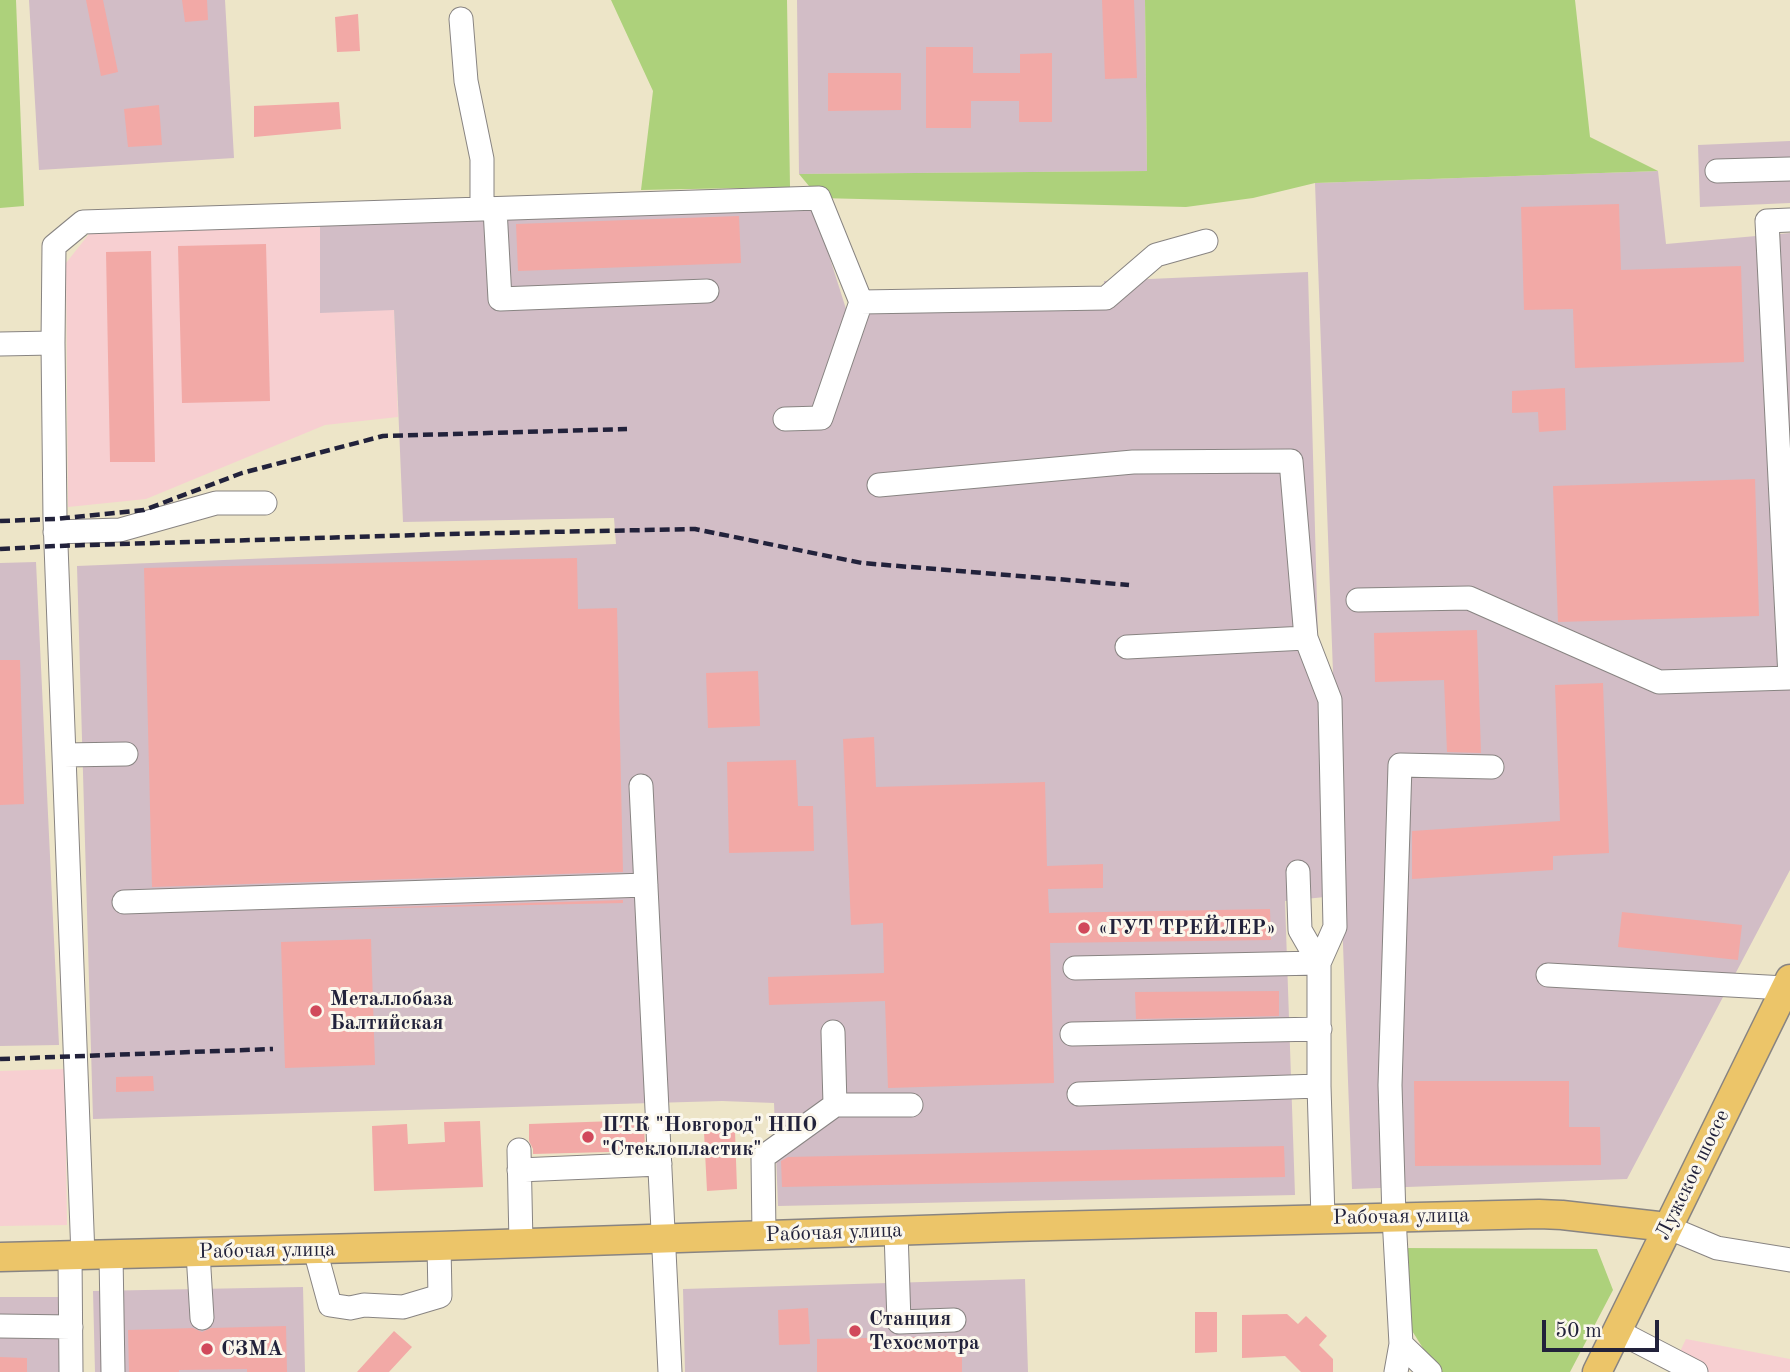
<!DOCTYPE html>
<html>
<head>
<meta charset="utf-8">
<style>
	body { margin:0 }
	#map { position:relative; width:1790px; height:1372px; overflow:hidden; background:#ede5c8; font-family:"Old Standard TT",serif }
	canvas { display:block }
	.scale { position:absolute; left:1542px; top:1320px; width:117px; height:32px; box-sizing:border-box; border:4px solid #22223b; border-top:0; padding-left:9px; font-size:21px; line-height:24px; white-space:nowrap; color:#22223b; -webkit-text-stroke:5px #fbf7ec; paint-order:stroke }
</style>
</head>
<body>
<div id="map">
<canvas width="1790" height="1372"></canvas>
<div class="scale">50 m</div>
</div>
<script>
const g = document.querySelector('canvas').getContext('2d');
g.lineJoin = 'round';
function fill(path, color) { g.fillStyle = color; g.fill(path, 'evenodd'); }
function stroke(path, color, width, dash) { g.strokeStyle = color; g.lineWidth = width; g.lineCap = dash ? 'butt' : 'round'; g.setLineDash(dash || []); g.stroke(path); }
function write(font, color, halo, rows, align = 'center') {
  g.font = font + ' "Old Standard TT",serif'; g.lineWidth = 6; g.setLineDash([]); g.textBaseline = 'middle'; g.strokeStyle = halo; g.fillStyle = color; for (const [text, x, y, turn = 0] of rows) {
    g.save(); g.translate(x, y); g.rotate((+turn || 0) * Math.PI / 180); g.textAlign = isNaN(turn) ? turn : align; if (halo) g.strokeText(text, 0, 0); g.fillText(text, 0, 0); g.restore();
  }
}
fill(new Path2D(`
	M320 225 394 309 398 417 325 425 146 499 68 507 66 263 89 234Z
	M65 1069 67 1225 0 1226V1071Z
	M1686 1339 1790 1359V1372H1670Z`), '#f7cfd1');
fill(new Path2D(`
	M29 0H225L234 158 39 170Z
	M797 0H1145L1147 171 799 174Z
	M1790 141V203L1700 207 1698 145Z
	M1658 171 1666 244 1790 233V870L1627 1179 1352 1189 1315 183Z
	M814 208 847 312 1104 305V281L1308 272 1325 897 1285 901 1295 1195 778 1206 774 1103 722 1101 93 1119 77 566 616 544 614 518 403 522 394 310 320 313V225Z
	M36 562 59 1045 0 1046V563Z
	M1025 1279 1028 1372H685L683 1289Z
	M303 1287 305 1372H95L93 1291Z
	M0 1297H76V1372H0Z`), '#d2bdc6');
fill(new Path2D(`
	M0 0H16L24 206 0 208Z
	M611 0H787L790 187 641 190 653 91Z
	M1145 0H1575L1590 137 1658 171 1315 183 1253 198 1186 207 819 198 799 174 1147 171Z
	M1403 1248 1597 1249 1613 1290 1570 1372H1438L1409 1326Z`), '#add17b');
fill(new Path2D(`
	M86 0H103L118 72 101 76Z
	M182 0H207L208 20 185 22Z
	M1102 0H1134L1137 78 1105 79Z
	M358 14 360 51 337 52 335 17Z
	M926 47H973V73H1020V54L1052 53V122H1019V101H971V128H926Z
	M828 73H901V110L828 111Z
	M339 102 341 129 254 137V106Z
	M159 105 162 145 128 147 124 109Z
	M1619 204 1621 270 1741 266 1744 362 1575 368 1573 309 1524 310 1521 207Z
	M739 216 741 263 518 271 516 224Z
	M266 244 270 401 182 403 178 246Z
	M151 251 155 462H110L106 252Z
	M1565 388 1566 430 1539 432 1538 412 1512 413V391Z
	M1755 479 1759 616 1558 622 1553 486Z
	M577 558 578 609 617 608 623 872 152 887 144 568Z
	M1477 630 1481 753 1447 752 1444 680 1375 682 1374 633Z
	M0 660H20L24 804 0 805Z
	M758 671 760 726 708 728 706 673Z
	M1603 683 1609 853 1553 856V870L1412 879V831L1560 821 1555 685Z
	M874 737 876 787 1045 782 1047 866 1103 864V888L1048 889 1049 913 1270 909 1271 940 1050 943 1054 1083 888 1088 885 1001 769 1005 768 977 884 973 883 923 851 925 843 739Z
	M796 760 798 806H813L814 851 729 853 727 762Z
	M623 900V903L300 910Z
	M1622 912 1742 925 1738 960 1618 947Z
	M371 939 375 1065 285 1068 281 942Z
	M1279 991V1016L1136 1019 1135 992Z
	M153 1076 154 1091 116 1092V1077Z
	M1414 1081H1569V1127H1600L1601 1165 1415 1166Z
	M644 1120 645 1151 533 1154V1149L529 1141V1124Z
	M480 1121 483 1187 374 1191 372 1126 407 1124 408 1144 445 1142 444 1122Z
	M735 1131 737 1189 707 1191 704 1132Z
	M1284 1146 1285 1177 782 1187 781 1161 788 1157Z
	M808 1308 810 1344 779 1345 778 1310Z
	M1195 1312H1217V1352L1195 1353Z
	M1287 1314 1298 1324 1306 1316 1327 1336 1319 1345 1333 1359V1372H1301L1285 1356 1242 1358V1315Z
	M286 1326 287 1372H247V1369L179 1370V1372H129L128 1330 193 1328 202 1332 211 1328Z
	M394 1331 412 1347 389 1372H357Z
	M962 1336V1372H817V1339Z
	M0 1357 27 1358V1372H0Z`), '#f2a9a6');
const minor = new Path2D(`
	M461 19 466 81 482 159V209
	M1717 171 1790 169
	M495 209 500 299 707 291
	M1790 220 1767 221 1790 677
	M861 302 1106 298 1156 255 1206 241
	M0 344 53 343
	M879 485 1133 462 1291 461 1306 638 1330 700 1335 927 1319 963V1086L1323 1218
	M55 532 120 530 216 503H265
	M1358 600 1469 598 1659 682 1790 678
	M1127 647 1306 638
	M64 755 126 754
	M641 786 670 1372
	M124 902 646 885
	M1075 968 1319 963 1300 930 1298 872
	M1548 975 1785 988
	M1072 1034 1320 1029
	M1079 1094 1319 1086
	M835 1105H911
	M519 1150 521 1243
	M519 1170 660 1164
	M1667 1227 1717 1248 1790 1260
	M896 1231 899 1322 954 1320
	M764 1235 763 1157 835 1105 833 1032
	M315 1250 330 1305 350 1308 364 1305 403 1307 440 1296 439 1246
	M198 1253 202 1318
	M111 1255 113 1372
	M70 1256 71 1372
	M83 1256 55 519 53 343 54 246 83 222 819 198 861 302 821 418 785 419
	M0 1326 71 1327
	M1617 1331 1696 1372
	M1401 1344 1430 1372
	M1396 1372 1401 1344 1394 1217 1390 1085 1400 765 1492 767`);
const major = new Path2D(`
	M0 1257 439 1246 1009 1227 1539 1214 1562 1215 1667 1227
	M1597 1372 1790 979`);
stroke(minor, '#888482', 25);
stroke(major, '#888482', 31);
stroke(minor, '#fff', 23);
stroke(major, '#ecc569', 28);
stroke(new Path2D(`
	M0 521 55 519 144 510 242 473 383 436 627 429
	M0 549 56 546 450 534 695 529 862 563 1129 585
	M0 1059 273 1049`), '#22223b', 4.5, [10, 5]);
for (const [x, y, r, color] of [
	[1084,928,7,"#d1495b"],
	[316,1011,7,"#d1495b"],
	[588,1137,7,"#d1495b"],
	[855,1331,7,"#d1495b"],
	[207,1349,7,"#d1495b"]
]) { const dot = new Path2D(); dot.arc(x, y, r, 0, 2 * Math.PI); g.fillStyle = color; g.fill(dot); stroke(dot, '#fbf7ec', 2.5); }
write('bold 21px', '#22223b', '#fbf7ec', [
	["«ГУТ ТРЕЙЛЕР»",1098,928],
	["Металлобаза",330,999],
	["Балтийская",330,1023],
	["ПТК \"Новгород\" НПО",602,1125],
	["\"Стеклопластик\"",602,1149],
	["Станция",869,1319],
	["Техосмотра",869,1343],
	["СЗМА",221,1349]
], 'left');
write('21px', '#22223b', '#fbf7ec', [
	["Лужское шоссе",1693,1175,-64],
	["Рабочая улица",1401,1217,-1],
	["Рабочая улица",834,1233,-2],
	["Рабочая улица",267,1251,-1]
]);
</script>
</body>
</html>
